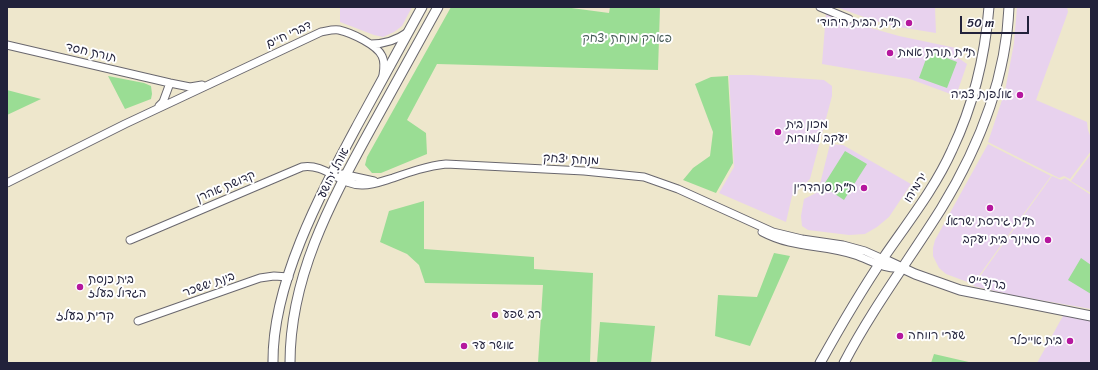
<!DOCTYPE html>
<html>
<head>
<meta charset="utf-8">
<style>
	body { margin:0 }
	#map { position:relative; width:1098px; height:370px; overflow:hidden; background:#eee7cc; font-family:Sriracha,sans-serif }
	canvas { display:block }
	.frame { position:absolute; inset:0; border:8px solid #22223b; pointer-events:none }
	.scale { position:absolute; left:960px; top:16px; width:69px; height:18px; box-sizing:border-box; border:2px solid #22223b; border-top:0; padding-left:5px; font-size:12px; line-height:14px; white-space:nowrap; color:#22223b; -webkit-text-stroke:3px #fff; paint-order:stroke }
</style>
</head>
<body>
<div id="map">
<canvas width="1098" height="370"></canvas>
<div class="frame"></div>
<div class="scale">50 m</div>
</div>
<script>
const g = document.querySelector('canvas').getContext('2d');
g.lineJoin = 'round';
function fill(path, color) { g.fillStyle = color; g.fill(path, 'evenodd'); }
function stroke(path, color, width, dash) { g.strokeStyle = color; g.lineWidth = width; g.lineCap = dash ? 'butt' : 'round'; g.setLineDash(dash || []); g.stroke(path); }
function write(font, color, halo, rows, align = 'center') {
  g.font = font + ' Sriracha,"Playpen Sans Hebrew",sans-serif'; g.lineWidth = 4; g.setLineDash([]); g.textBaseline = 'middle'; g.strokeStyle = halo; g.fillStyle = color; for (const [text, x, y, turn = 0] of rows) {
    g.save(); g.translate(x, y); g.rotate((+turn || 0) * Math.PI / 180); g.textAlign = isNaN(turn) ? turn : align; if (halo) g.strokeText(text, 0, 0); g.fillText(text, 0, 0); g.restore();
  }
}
fill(new Path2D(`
	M340 7H412L402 26 394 32 383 37 374 35 340 22Z
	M839 7H935L936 33 893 26 872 20 839 8Z
	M1017 7H1067L1068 12 1036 100 1087 122 1088 130 1091 138V151L1070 179 1064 176 1059 178 988 142 1005 91 1014 43Z
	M826 13 853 23 899 36 956 48 957 57 967 64 956 96 910 79 822 64Z
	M729 75H752L824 80 832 86V96L810 179 792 196 786 222 719 193 734 167Z
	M830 144 843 145 911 184 889 217 877 227 865 234 849 235 808 230 802 226 801 216 804 199 818 192Z
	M988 144 1051 176 973 284 946 274 939 268 933 256V248L935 240Z
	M1091 154V193L1071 181Z
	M1052 176 1061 180 1065 178 1091 195V309L1017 296 973 286Z
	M1064 314 1091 320V363H1037Z`), '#e8d2ee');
fill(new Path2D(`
	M451 7H564L609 13 610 7H660L658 70 437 64 407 120 426 133 427 154 381 173H372L365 165 367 157Z
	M929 51 957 62 947 88 919 78Z
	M108 76 144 83 151 86 152 94 151 99 125 109Z
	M728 76 733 163 716 193 683 180 693 168 710 156 713 132 695 84 711 77Z
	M7 90 41 99 7 115Z
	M845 151 867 164 844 200 823 186Z
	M424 201V249L534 257V269L593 273 590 363H538L543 285 425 283 419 265 407 254 380 242 389 211Z
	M774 253 790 256 750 346 715 336 718 295 757 297Z
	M1081 258 1091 265V294L1068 280Z
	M600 322 655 326 651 363H597Z
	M934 354 973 363H931Z`), '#9add94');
const minor = new Path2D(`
	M820 7 849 19
	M371 44C386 44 397 40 408 32
	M7 45 170 83 190 87 202 85
	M159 106 163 102 170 83
	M342 174 374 181
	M7 183 125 124 321 32C327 31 333 29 339 30 352 33 377 45 382 56 385 62 384 69 383 75
	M762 232C794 249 822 244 855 255 870 260 885 270 901 268
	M130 240 302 167C326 163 340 186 363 185 373 185 383 181 393 178 410 172 427 166 446 164L584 171 644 177 678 189 773 232 802 239 843 245 865 251 883 259
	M138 321 260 278 274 276 289 277`);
const tertiary = new Path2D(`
	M883 259 915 274 960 290 1091 316
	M273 363C272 283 321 193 358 124 379 85 401 46 422 7
	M290 363C290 278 329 205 369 132 392 90 415 49 438 7
	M820 363C840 327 861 291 884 257 908 222 935 188 952 150 973 106 985 56 989 7
	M844 363C872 309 909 260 941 209 979 147 1006 80 1009 7`);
stroke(minor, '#69676e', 9);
stroke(tertiary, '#69676e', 11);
stroke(minor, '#fff', 7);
stroke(tertiary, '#fff', 9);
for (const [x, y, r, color] of [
	[909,23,4,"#b5179e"],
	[890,53,4,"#b5179e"],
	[1020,95,4,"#b5179e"],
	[778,132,4,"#b5179e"],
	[864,188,4,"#b5179e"],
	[990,208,4,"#b5179e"],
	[1048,240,4,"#b5179e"],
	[80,287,4,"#b5179e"],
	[495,315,4,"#b5179e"],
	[900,336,4,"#b5179e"],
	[1070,341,4,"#b5179e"],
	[464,346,4,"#b5179e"]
]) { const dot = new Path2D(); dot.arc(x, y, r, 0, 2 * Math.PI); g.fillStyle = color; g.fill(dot); stroke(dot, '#fff', 1.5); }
write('12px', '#22223b', '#fff', [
	["ת\"ת הבית היהודי",901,23,"right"],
	["ת\"ת תורת אמת",898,53],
	["אולפנת צביה",1012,95,"right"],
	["מכון בית",786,125],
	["יעקב למורות",786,139],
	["ת\"ת סנהדרין",856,188,"right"],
	["ת\"ת גירסת ישראל",990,222,"center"],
	["סמינר בית יעקב",1040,240,"right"],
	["בית כנסת",88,280],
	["הגדול בעלז",88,294],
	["רב שפע",503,315],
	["שערי רווחה",908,336],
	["בית אייכלר",1062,341,"right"],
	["אושר עד",472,346]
], 'left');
write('12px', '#22223b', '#fff', [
	["דברי חיים",289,35,-25],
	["תורת חסד",91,53,13],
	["מנחת יצחק",571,160,3],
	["אוהל יהושע",334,173,-63],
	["קדושת אהרן",226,187,-23],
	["ירמיהו",916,188,-57],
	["ברנדייס",987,283,11],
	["בינת יששכר",209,285,-19]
]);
write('12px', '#465a56', '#fff', [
	["פארק מנחת יצחק",627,39]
]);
write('13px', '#22223b', '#fff', [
	["קרית בעלז",85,317]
]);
</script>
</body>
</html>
